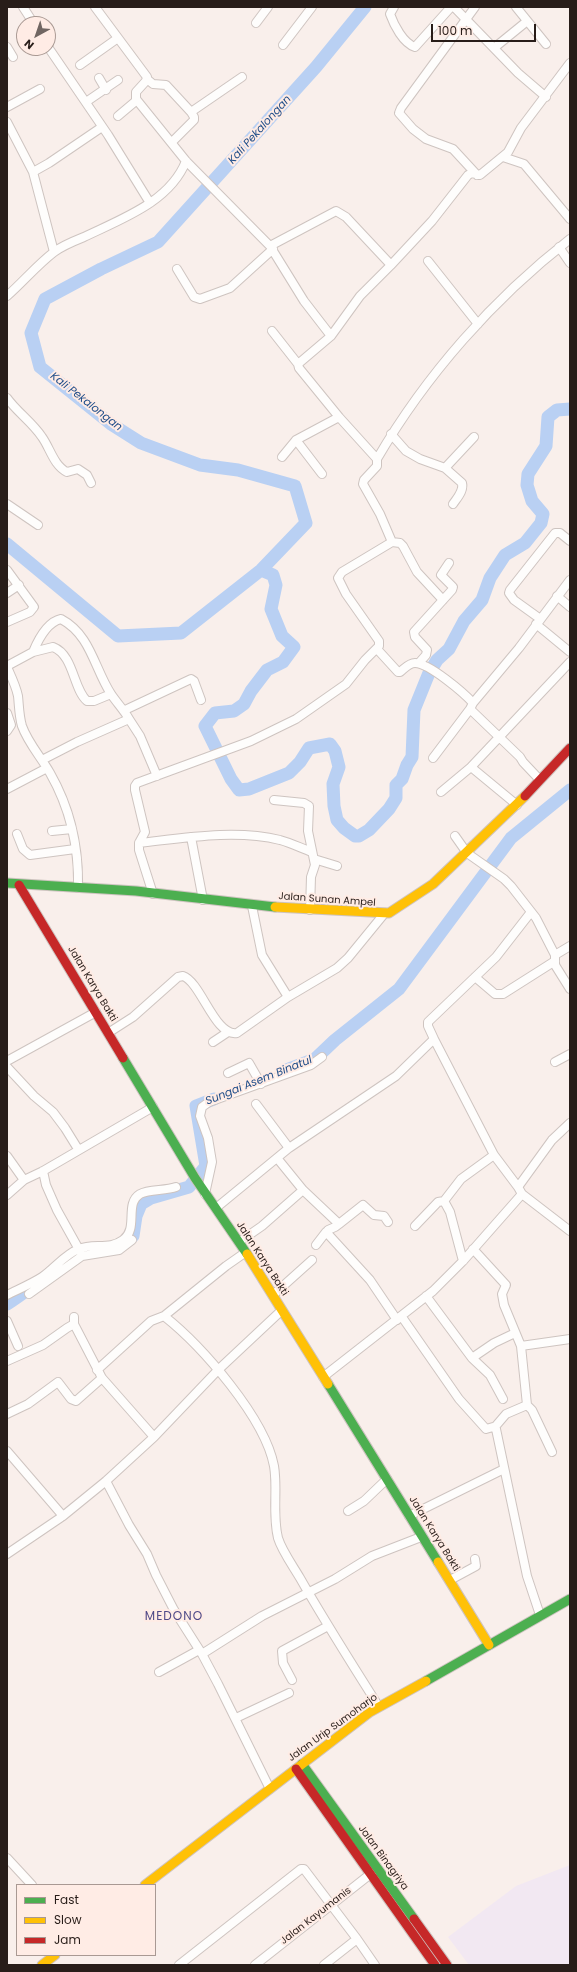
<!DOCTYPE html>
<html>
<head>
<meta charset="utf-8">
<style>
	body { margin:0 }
	#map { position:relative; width:577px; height:1972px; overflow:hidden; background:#f9efeb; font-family:Poppins,sans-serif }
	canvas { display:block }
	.frame { position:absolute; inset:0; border:8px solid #281d19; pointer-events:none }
	.legend { position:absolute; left:16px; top:1884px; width:140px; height:72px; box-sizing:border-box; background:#ffece5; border:1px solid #a99993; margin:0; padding:5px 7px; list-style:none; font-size:12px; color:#281d19 }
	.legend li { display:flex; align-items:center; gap:8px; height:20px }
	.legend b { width:20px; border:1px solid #a99993 }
	.north { position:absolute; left:16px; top:16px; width:40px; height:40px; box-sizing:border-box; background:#ffece5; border:1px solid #a99993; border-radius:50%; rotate:220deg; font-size:11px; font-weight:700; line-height:16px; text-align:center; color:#281d19 }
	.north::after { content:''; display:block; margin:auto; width:14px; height:18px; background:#716662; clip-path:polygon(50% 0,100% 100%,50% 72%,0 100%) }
	.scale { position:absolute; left:431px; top:24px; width:105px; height:18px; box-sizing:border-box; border:2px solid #281d19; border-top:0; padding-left:5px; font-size:12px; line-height:14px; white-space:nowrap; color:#281d19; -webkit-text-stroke:3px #ffece5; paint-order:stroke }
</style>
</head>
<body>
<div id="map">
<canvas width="577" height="1972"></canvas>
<div class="frame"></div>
<ul class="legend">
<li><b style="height:5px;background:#4caf50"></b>Fast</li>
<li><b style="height:5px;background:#ffc107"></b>Slow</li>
<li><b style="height:5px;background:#c62828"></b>Jam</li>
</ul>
<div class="north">N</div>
<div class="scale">100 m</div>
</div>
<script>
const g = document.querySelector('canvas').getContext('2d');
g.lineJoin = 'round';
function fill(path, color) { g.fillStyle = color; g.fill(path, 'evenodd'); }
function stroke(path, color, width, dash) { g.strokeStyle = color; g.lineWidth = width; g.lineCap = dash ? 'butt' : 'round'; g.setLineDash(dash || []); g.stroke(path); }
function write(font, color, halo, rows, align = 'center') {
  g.font = font + ' Poppins,sans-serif'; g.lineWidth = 4; g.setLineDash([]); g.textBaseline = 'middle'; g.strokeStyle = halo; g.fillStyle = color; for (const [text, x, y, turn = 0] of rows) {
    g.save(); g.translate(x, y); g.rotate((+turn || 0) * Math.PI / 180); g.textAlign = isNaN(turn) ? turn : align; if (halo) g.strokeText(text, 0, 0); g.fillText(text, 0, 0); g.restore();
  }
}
fill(new Path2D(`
	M570 1865V1965H469L448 1937 516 1886Z`), '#f2e8f2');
stroke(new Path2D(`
	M7 544 118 636 181 633 261 570 306 523 295 486 238 470 200 465 141 443 111 424 40 367 31 333 45 299 101 269 158 242 316 67 365 7
	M261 570 273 575 276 585 271 609 282 636 294 647 283 662 267 670 251 691 244 704 234 711 215 713 205 726 231 779 239 790 249 789 289 773 300 762 309 748 330 744 335 751 339 767 333 784 334 806 337 820 344 828 355 836H359L369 830 389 809 396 798V785L402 779 407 765 412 757 414 710 429 673 437 660 449 649 464 621 482 600 490 578 505 555 525 543 541 523 543 514 532 501 527 485 528 474 546 446 548 417 557 410 570 409
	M286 1070 315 1059 335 1040 399 989 511 838 570 790
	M120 1246 133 1236 136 1216 141 1204 151 1198 189 1187 206 1166 196 1106 214 1099
	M7 1304C33 1287 57 1266 85 1252`), '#b9d0f3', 13);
const street = new Path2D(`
	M23 7 34 24
	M95 7 147 77 146 81 136 92V99L186 161 270 246 336 211 346 217 391 265 432 221 468 175 472 173 480 175 508 152 521 128 570 63
	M394 7 390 14C394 25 403 43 415 47L451 7
	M454 7 518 73 546 97
	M475 7 401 108 399 113 413 129 426 139 453 149 477 175
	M516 7 546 44
	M256 23 268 7
	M283 45 312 7
	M7 47 13 57
	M48 47 108 135 150 203
	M494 48 526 22
	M80 65 118 38
	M99 78 106 90
	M147 79 153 84 166 85 191 112
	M86 102 118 80
	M7 107 40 89
	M118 116 137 100
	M7 122 33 172 54 252
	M172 142 194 120V117L191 112 242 77
	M503 157 524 164 570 219
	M33 172 49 163 102 127
	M270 246 304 301 331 336 360 296 391 265
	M559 247 570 263
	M428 261 478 324
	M177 269 194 297 200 299 230 288 273 249
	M7 296C23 282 37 265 54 252 62 246 74 241 84 237 121 219 170 202 186 161
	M272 331 298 364 299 368 339 417
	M298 364 331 336
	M7 398C17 412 32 422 42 437 50 448 54 466 67 472L78 469 87 475 91 483
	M391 434 406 451 420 459 445 468 462 483C464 491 457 498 453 504
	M296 440 322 474
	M377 459C426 375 493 299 570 239
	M445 468 474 437
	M7 504 38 525
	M392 542 400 543 403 546 417 572 443 600
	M7 570 34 607 30 612 7 622
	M7 593 19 585
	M557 596 570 607
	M539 618 514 600 509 593 510 590 555 533H560L570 541
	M536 624 570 652
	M377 649 398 672H400C405 668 409 663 415 663 429 663 464 693 473 703L470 709 520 757 523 762 540 780
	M33 652C38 640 47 622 61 619 91 635 94 668 111 694 117 703 124 710 129 719
	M419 663 426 655 427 650 415 637 414 632 452 590 453 587 441 575 449 563
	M7 666 33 652 53 647C74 655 73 689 87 701H94L111 694
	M7 667C11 676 16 686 18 696 19 705 19 716 22 726 28 743 41 757 50 773 70 808 79 848 78 888
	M473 703 519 648 570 580
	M125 710 191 679 194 681 201 700
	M7 713 11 725 7 731
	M433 758 470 709
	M42 760 77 742 129 719 140 736 157 776
	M471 767 570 662
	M7 789 47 768
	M441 792 471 767 517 805
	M274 800 304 803 309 806 308 831 315 865 311 877 310 910
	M52 831 72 829
	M17 834 23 849 30 855 75 849
	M455 836 467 853 504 879 511 886 536 918 555 955 570 946
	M191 837 203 900
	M139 843C184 838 235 829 280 840 291 843 301 848 312 852
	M314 859 337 866
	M153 894 139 850V843L145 832 135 790V786L137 783 251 741 296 719 346 684 365 660 379 646V641L346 594 338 578 342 572 392 542 380 514 363 484 364 480 377 466V459L339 417 296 440 282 457
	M252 906 262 955 288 997
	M555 956V965L570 989
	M475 977 495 994H503L555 961
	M108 1033 133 1017 178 977 183 976C201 982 215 1037 237 1033L288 997 337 968 348 958 384 914
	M434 1039 494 1155 518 1187
	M213 1042 228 1032
	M7 1061 96 1012
	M555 1062 570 1054
	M7 1067 34 1096 53 1112 65 1128 78 1149
	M228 1073 249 1063 261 1084
	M256 1104 289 1148
	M570 1123 552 1140 518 1187 522 1194 570 1231
	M7 1156 24 1180
	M277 1158 303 1190 339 1224 335 1227 328 1230 327 1233 370 1280 397 1320
	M43 1171 46 1185 57 1210 81 1253
	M205 1194 212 1162 208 1138 200 1116 202 1107 209 1102 311 1065 322 1057
	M7 1195 24 1180 43 1171 153 1107
	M444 1201 461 1179 494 1155
	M216 1208 289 1148 396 1076 434 1039 428 1026V1022L496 957 531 912
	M339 1224 363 1205 374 1215 384 1216 388 1222
	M415 1226 438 1202 444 1201 450 1212 463 1261
	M239 1242 262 1226 303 1190
	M316 1245 326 1232
	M473 1249 506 1285 502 1294 504 1305 521 1346 527 1405 532 1410 552 1452
	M246 1252 226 1266 164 1316C202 1346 265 1418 274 1466 278 1489 272 1514 278 1538 282 1551 293 1566 300 1578 325 1622 352 1664 379 1707
	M29 1294 82 1256 119 1250 132 1240
	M7 1295C19 1289 31 1284 42 1277 54 1269 65 1254 79 1249 93 1243 110 1250 123 1240 139 1228 124 1204 140 1194 149 1189 165 1191 176 1187
	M273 1295 312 1260
	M426 1296 472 1358 490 1375 503 1399
	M74 1317V1324L102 1378 154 1437
	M402 1317 459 1399 486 1429 493 1427 496 1429 527 1576 540 1615
	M7 1321 18 1346
	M521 1346 570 1339
	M472 1358 494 1343 515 1333
	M7 1361 43 1345 67 1328 74 1324
	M97 1370 151 1321 164 1316
	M323 1377 433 1291 463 1261 522 1194
	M7 1414 28 1404 58 1382 71 1399 76 1401 102 1378
	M494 1428 506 1414 527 1405
	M7 1451 63 1516
	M106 1481 129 1525 147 1554 156 1575 174 1610 202 1654 218 1684 270 1789
	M348 1511 364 1501 387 1479
	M409 1516 504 1469
	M7 1554 63 1516 106 1481 154 1437 218 1370 282 1310
	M450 1580 476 1566 475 1559
	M202 1654 262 1616 335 1579 372 1556 421 1537
	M159 1672 199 1650
	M292 1680 283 1663 282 1651 328 1626
	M236 1718 289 1693
	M7 1858 32 1885
	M179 1965 301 1869H304L357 1939
	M255 1965 373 1872
	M324 1965 357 1939 375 1965`);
const fast = new Path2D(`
	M7 883 136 891 275 907
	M123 1058 195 1178 247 1254
	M328 1384 438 1562
	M426 1681 570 1599
	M302 1764 414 1919`);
const slow = new Path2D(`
	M275 907 389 913 433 884 525 796
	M247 1254 328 1384
	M438 1562 489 1645
	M145 1885 370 1712 426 1681
	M42 1965 55 1955`);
const jam = new Path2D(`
	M525 796 570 748
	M19 885 123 1058
	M296 1769 435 1965
	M414 1919 447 1965`);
stroke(street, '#cec4c0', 10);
stroke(fast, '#cec4c0', 11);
stroke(slow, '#cec4c0', 11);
stroke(jam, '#cec4c0', 11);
stroke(street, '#fefdfc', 8);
stroke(fast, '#4caf50', 9);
stroke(slow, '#ffc107', 9);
stroke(jam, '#c62828', 9);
write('10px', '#281d19', '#ffece5', [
	["Jalan Sunan Ampel",327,900,4],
	["Jalan Karya Bakti",92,984,59],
	["Jalan Karya Bakti",262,1259,57],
	["Jalan Karya Bakti",434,1534,58],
	["Jalan Urip Sumoharjo",333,1728,-36],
	["Jalan Binagriya",383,1858,54],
	["Jalan Kayumanis",316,1916,-38]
]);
write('italic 11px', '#1f4d89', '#ffece5', [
	["Kali Pekalongan",260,130,-48],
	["Kali Pekalongan",86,402,38],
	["Sungai Asem Binatul",259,1081,-22]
]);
g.letterSpacing = '1px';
write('12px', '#4f4987', '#ffece5', [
	["MEDONO",174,1617]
]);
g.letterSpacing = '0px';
</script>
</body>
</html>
